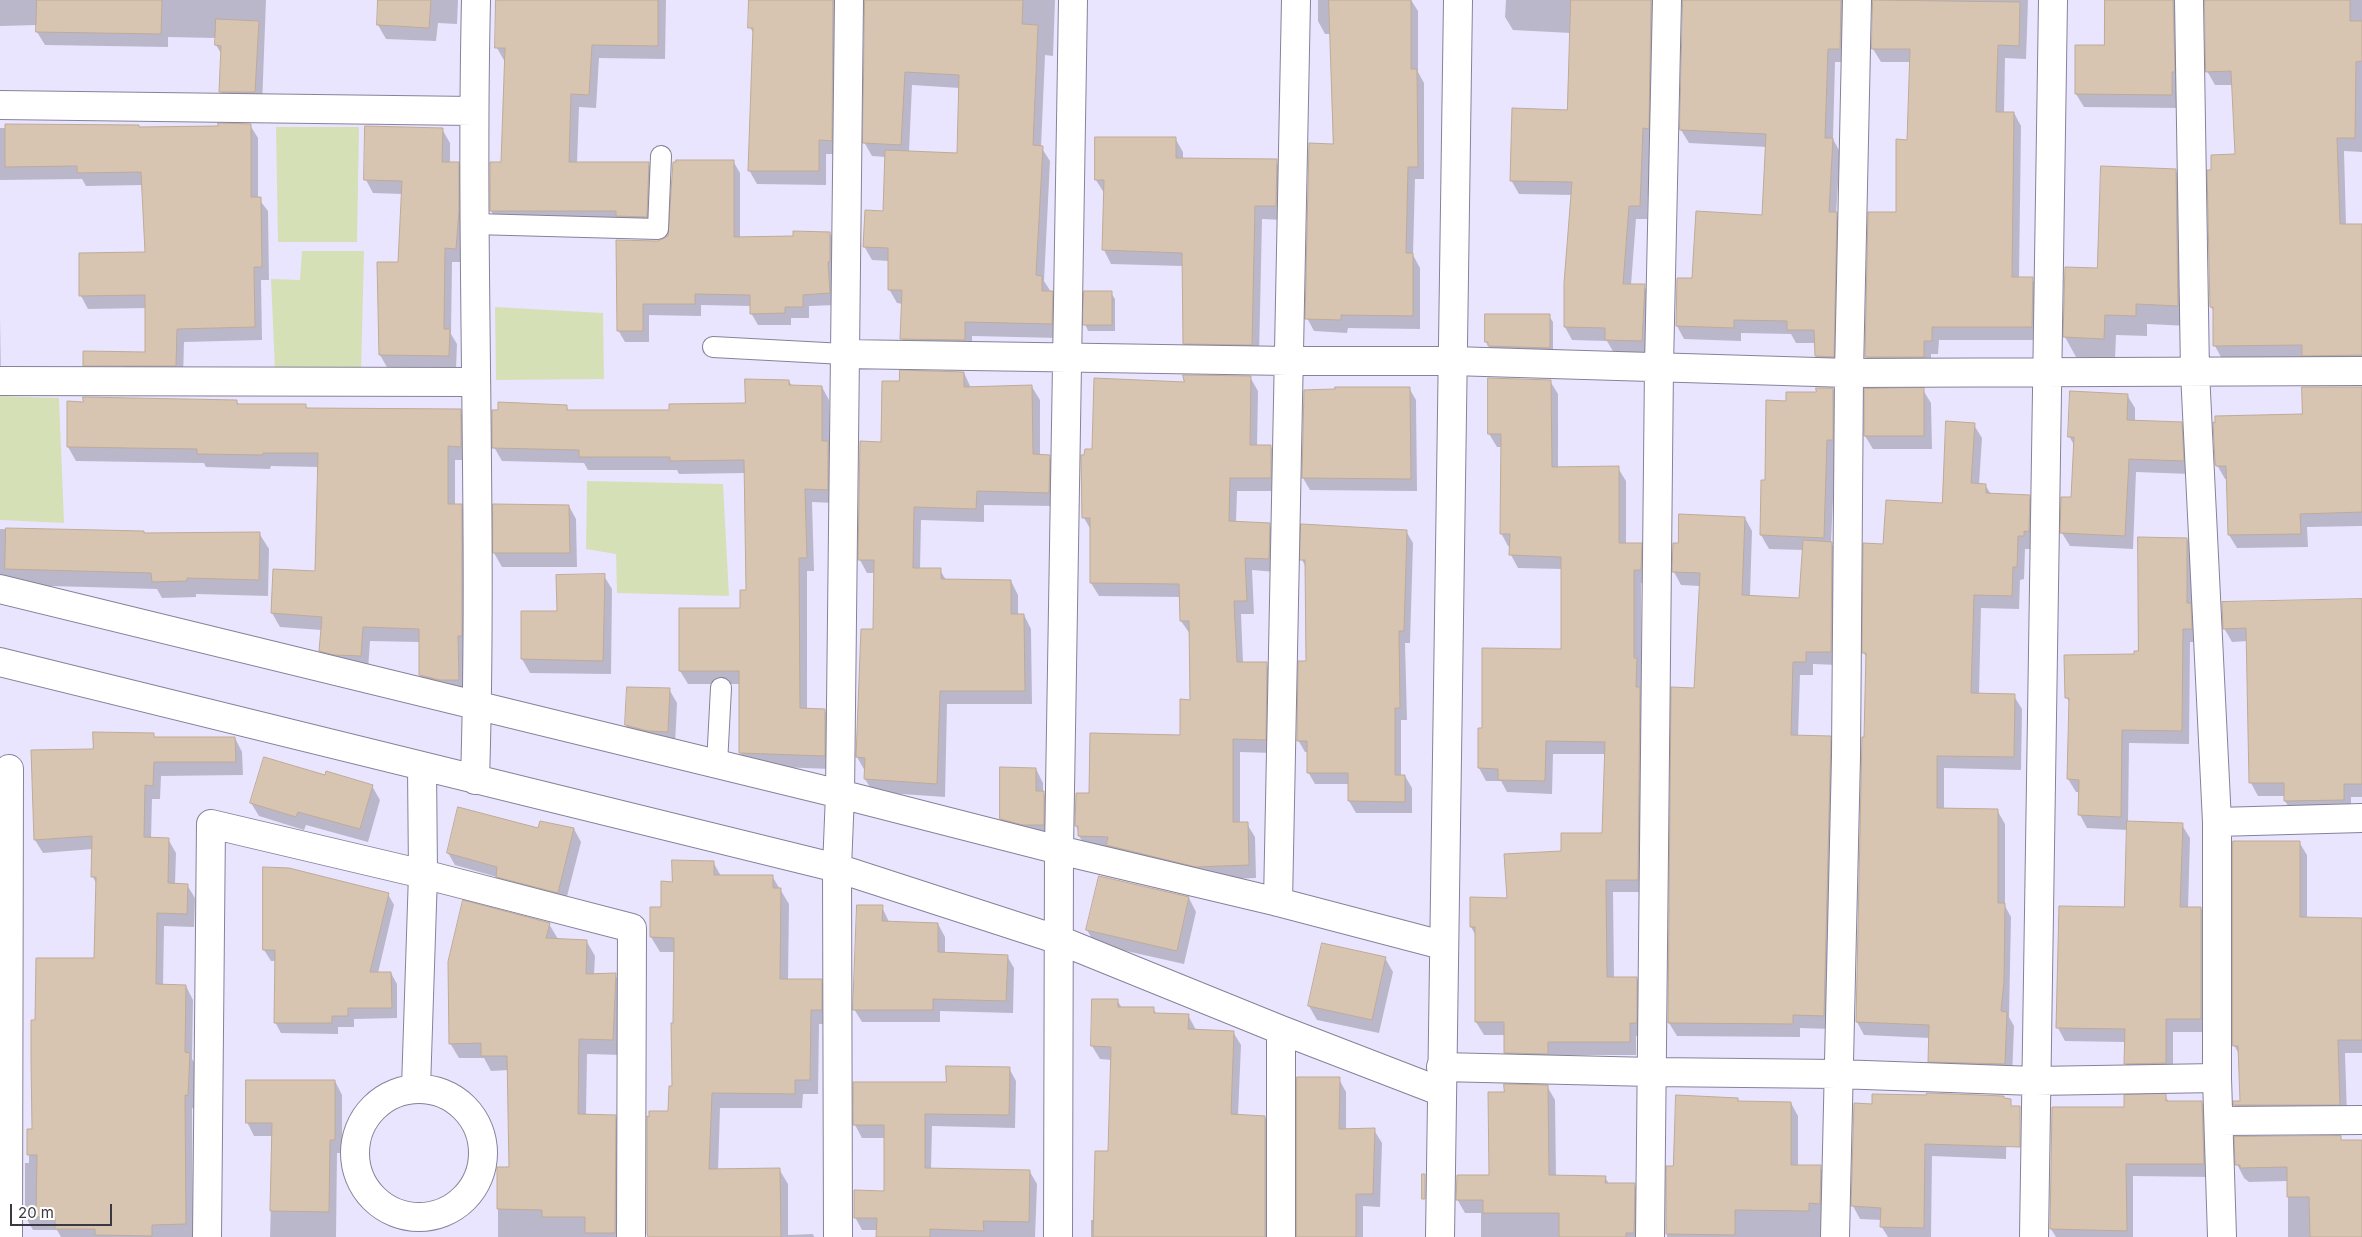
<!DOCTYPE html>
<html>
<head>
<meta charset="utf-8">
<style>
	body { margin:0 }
	#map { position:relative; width:2362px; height:1237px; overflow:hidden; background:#e9e5fe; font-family:Inter,sans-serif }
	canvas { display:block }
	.scale { position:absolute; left:10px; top:1204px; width:102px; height:22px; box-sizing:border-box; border:2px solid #3a3842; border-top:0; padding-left:6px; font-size:15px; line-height:18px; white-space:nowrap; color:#3a3842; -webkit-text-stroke:4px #fff; paint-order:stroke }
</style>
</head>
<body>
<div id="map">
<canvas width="2362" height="1237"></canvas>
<div class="scale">20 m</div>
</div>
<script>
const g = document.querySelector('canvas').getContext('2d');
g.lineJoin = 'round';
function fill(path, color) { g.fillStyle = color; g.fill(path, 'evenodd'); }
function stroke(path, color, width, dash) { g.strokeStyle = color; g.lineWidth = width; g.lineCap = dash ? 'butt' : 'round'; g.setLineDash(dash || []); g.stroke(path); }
fill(new Path2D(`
	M276 127H359L357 242H278Z
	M302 251H364L361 373 275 370 271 279 300 280Z
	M495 307 603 313 604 379 496 380Z
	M0 396 59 398 64 523 0 520Z
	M587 481 723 484 729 596 617 593 616 554 586 549Z`), '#d6e0b7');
fill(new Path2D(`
	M0 0H266L262 105H228L221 92 222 55 216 45V38L168 37V47L45 45 37 32 38 25 0 26Z
	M379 0H458L457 24 438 23 436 41 386 39 378 25Z
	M497 0H666L665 59 599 58 596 108 579 107 577 163H648L656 177 654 230 499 224 491 211 502 163 505 62 497 48Z
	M750 0H850L839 154H826V185L757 184 749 170 754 35 750 27Z
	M865 0H1055L1053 56 1045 55 1041 147 1050 161 1044 281 1060 306 1059 338 972 336V354L910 353 902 339 903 304 897 303 889 289V261L872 260 864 246 884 212 886 157 872 156 864 142ZM912 85 960 88 958 154 909 152Z
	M1318 0H1411L1418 11V72L1424 83V179H1415L1413 255 1420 268V329L1348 328 1347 333 1314 331 1307 318 1334 145 1330 34H1325L1318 21Z
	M1506 0H1669L1650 141 1647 219H1636L1631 285 1644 286 1652 299 1649 354 1614 353 1607 341 1572 340 1565 327 1572 195 1519 194 1511 180 1568 111 1571 33 1513 30 1505 17Z
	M1681 0H1856L1847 62H1835L1833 139 1840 152 1836 214 1844 227 1841 370 1824 369 1816 356V343H1796L1791 334 1741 333V341L1684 339 1677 326 1694 280 1763 217 1767 147 1689 143 1681 130 1684 2Z
	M1874 0H2028L2026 59 2005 58 2004 113H2014L2021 126 2019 279H2032L2040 292 2039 340H1939L1938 354H1931V370H1874L1866 357 1897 214 1909 141 1911 62H1881L1873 49Z
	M2106 0H2189L2179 108 2084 107 2076 94 2105 46Z
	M2206 0H2362V152L2344 151 2346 225H2362V369L2222 359 2215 346 2214 312 2211 307 2236 156 2233 85H2215L2207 71Z
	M51 125 52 127 138 126 139 128 250 125 258 138V198L268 211 269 280H261L262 340 184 342 183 379 92 378 86 367H123V365L85 364V366V352L146 353V308L88 309 81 296 80 254 146 253 143 185 86 186 82 179 0 180V211V128H6V126Z
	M442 129 450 143V163H458L466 176 463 262H452L451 334 457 344 456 370 388 369 380 355 378 263H399L402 194 373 193 366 180Z
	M1175 138 1183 152V160L1276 161 1284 174 1283 220 1262 219 1259 358 1192 357 1184 343 1183 266 1111 264 1104 250V193L1096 180Z
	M733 161 740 173V238L794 237 830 233 836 245V305L809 306V318H791V325H758L751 313V306L701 305V316L649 315V342H625L618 330 658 242 669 236Z
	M2175 170 2187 190 2189 326 2147 324V336L2116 335 2115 359 2076 357 2065 337 2067 268 2098 269Z
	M1111 293 1115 299V331H1088L1085 324Z
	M1549 316 1553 322V354L1493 353 1486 342Z
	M0 318 1 379H0Z
	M964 373 971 388 1032 387 1040 400V456H1049L1057 469 1056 506 984 505V522L921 520 920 569 940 570 946 580 1011 581 1018 595V615H1024L1031 629 1032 704H947L945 797 873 792 865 779V771L857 757 874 630 875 573H867L860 560 882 443 901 383Z
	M1250 377 1258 391 1257 447H1271L1278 460V491H1237L1236 522 1269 524 1277 537 1276 572 1252 570 1254 614H1241L1243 663H1266L1274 676 1273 753 1240 752V824H1247L1255 837 1256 878 1205 880 1087 849 1079 836 1076 825 1181 736 1191 701 1190 634 1181 621V597L1099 596 1091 583V530L1084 518 1093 450 1185 383Z
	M789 381 792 386 822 387 829 400V445L835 456V503L812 502 814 571H807V710L825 711 832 724V769L748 766 740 752 741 684H688L680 671 742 609 747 591 745 473 679 474 677 470H588L584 463 502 461 494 447 566 406 569 411H671L746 404Z
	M1550 381 1558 394V468H1618L1626 481V544H1641L1648 557V583H1641V667L1644 672 1645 892H1613L1614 978H1636L1644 991 1643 1036H1636V1055H1555V1067L1513 1066 1505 1053V1035H1484L1476 1022V936L1471 927V899H1508L1562 852 1603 834 1605 754H1553L1552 794 1507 792 1501 781H1486L1479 768 1483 729 1562 650V569L1518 568 1511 555V547L1508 546 1501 533 1502 447H1497L1489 434Z
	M1409 388 1416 400 1417 491 1310 490 1303 478 1305 391Z
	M2362 388V526L2307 527 2308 547 2237 548 2229 535 2228 479H2225L2217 465 2303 416Z
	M1833 389 1840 403V454H1835L1831 543 1839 556 1838 665 1813 664V675H1800L1798 737 1830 738 1837 751 1831 1029 1800 1028V1037L1677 1036 1669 1023 1673 689H1696L1700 586 1681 585 1674 572 1745 518 1752 531 1750 596 1800 599 1803 550 1769 549 1761 535 1766 482 1787 402Z
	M1923 390 1931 403 1932 449H1873L1865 436Z
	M2127 395 2135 408V421L2181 423 2189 436 2191 474 2136 472 2133 549 2070 546 2062 533 2072 498 2074 445 2069 436Z
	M85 398 236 401 239 405H305L308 409 460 411 468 425 469 460H455V506H461L469 520 466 694 429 689 420 675V642L370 641 368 670 328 665 320 650 322 630 280 627 272 613 317 572 319 467 271 466 270 469 206 467 204 463 76 461 68 447Z
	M1974 425 1982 438 1979 485H1985L1991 494 2029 496 2037 509 2031 549H2025L2024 579 2020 580 2019 609 1981 608 1979 695 2014 696 2022 709 2021 770 1944 768V809L1997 810 2005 824V906L2011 917 2009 1017 2014 1026 2012 1077 1937 1074 1929 1061 1930 1038 1864 1035 1857 1022 1867 659 1864 653 1885 546 1943 505Z
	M569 506 576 519 577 567H502L494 553Z
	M0 529 143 532 145 534 259 533 269 549 268 596 196 594V597L162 598 157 589 16 585 11 577H0Z
	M1406 531 1413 543 1410 643H1405L1407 720H1401V776H1405L1412 788V813H1356L1349 801V784H1315L1308 772V752H1305L1298 740 1307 662V569L1302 560Z
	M2187 539 2194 552 2199 642H2190L2189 744 2129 743 2128 823 2182 825 2190 838 2188 908H2201L2208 921V1032H2173V1076L2133 1077 2126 1064V1042L2065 1041 2058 1028 2126 909 2128 830 2087 828 2080 815V792H2076L2068 779 2070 704 2067 698 2139 652Z
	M604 576 612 589 611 674 530 673 522 659Z
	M2362 602V797H2351V813L2293 814 2285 801V796H2258L2251 783 2248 641 2232 642 2224 628Z
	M669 689 677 703 675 745 634 739 626 725Z
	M153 735 155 738H235L242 752 243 775 161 776 160 799H152L151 839H168L176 853 175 884 187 885 195 898 194 927 164 926 163 986H186L193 1000 192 1059 197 1067 195 1109 192 1108 193 1237H61L57 1230H33L25 1216V1163H29V1130H34L37 1022 96 959 97 885 93 877V849L43 853 35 840 94 750Z
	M1036 769 1043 783V792L1051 806V838L1009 832 1001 818Z
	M326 776 372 786 380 800 368 842 306 825 304 830 259 816 251 803Z
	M540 822 574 829 581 842 565 904 504 889 497 877 455 865 448 853 539 830Z
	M2299 842 2307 855V919H2362V1053H2345L2347 1117 2242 1118 2235 1105 2241 1102 2240 1056 2234 1045Z
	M713 862 721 876H772L789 904 788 980 821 981 830 996V1024H819L818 1094H803L802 1108H720L718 1171 779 1169 788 1184V1235L813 1234 814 1237H648V1118L670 1112 673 1087 675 952H660L651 937 673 883Z
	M388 894 394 905 378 973H391L397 984V1018L354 1019V1027H338V1034L281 1033 275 1022 276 961H271L264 950Z
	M1189 898 1196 912 1184 964 1095 944 1087 930Z
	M882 907 889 922 938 924 945 937V954L1007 956 1014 968 1013 1013 940 1011V1022H862L854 1009Z
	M549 924 558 939 587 942 595 956 594 975H615L624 989 621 1055 587 1054 586 1115 615 1116 624 1131 623 1237H498V1168H511L509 1070 491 1071 484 1058H459L450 1043Z
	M1385 958 1393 972 1379 1033 1317 1020 1309 1006Z
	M1093 1000H1117L1122 1008H1153L1157 1015H1188L1196 1030 1233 1032 1241 1045 1238 1115 1265 1117 1272 1130V1237H1091V1220H1095L1109 1152 1112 1060 1100 1059 1092 1046Z
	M1009 1068 1016 1081 1015 1128 932 1126 931 1169 1030 1172 1037 1184 1035 1237H878V1230H862L855 1217 885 1193V1138H862L855 1125 947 1083Z
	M1339 1079 1346 1092V1130H1374L1382 1143 1380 1207 1363 1206V1237H1298Z
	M335 1081 342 1095V1153H337L336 1237H270L273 1136H254L247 1122Z
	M1547 1086 1555 1100 1556 1177H1605L1609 1184H1634L1642 1198V1237H1481V1213H1465L1457 1199 1490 1176 1505 1093Z
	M2165 1096 2169 1102H2201L2209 1115 2211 1177 2133 1176V1237H2056L2051 1229 2126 1108Z
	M1737 1099 1740 1103H1791L1798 1116V1166L1820 1167 1828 1180 1824 1237H1667L1668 1167 1674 1168Z
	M1855 1105 2007 1110 2006 1159 1932 1156 1931 1237H1888L1881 1226 1882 1220 1860 1219 1853 1206Z
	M2340 1137 2342 1141H2362V1237H2288V1181L2249 1182 2244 1178 2237 1164Z`), '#0003');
const building = new Path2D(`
	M37 0H162L161 34 36 32Z
	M378 0H431L429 28 377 25Z
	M496 0H658V46L592 45 589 95 571 94 569 162H649L647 217 616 216V211H490V162H501L505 48H495Z
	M749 0H833L832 141 819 140V171H748L753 28H748Z
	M865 0H1023L1022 24 1038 25 1033 145 1043 146 1036 275 1042 276V291H1053L1052 324 965 322V340L900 339 902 290H888V248L863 247 865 210 883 211 885 150 957 153 959 75 905 72 901 145 863 143Z
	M1329 0H1411V69H1417L1418 167H1408L1406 253H1413V316L1341 315V320L1305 319 1309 143 1333 144Z
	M1571 0H1651L1649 129 1643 128 1640 206H1629L1623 284H1645L1642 341 1605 340V328L1564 327V283L1572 182 1510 181 1512 108 1567 110Z
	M1683 0H1841L1840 49H1828L1825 138H1833L1829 212H1837L1834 357 1815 356 1814 330H1787V321L1734 320V328L1676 326 1677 278H1692L1696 211 1762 215 1766 134 1680 130Z
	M1873 0 2020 2 2019 46 1998 45 1996 112H2014L2012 277H2033L2032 327H1932V341H1924V357H1865L1868 212H1896V139L1907 140 1910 49H1872Z
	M2105 0H2173L2175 72H2172V95L2075 94V45H2104Z
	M2205 0H2350V21H2362V61L2356 62 2355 138H2337L2340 224H2362V355L2302 356V345L2213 346V307H2210L2207 170H2211V155L2235 154 2231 71 2206 72Z
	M216 19 259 21 255 92H219L221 46 215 45Z
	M218 123 251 124V197H261L262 267H254L255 327 177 329 176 366H83V351L145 352V295L79 296V253L145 252 141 172 77 173V166L5 167V124L139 125V127L218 126Z
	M365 126 443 128 442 162H459V211L456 249 445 248 444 329H450L449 356 379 355 377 262H398L402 181 364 180Z
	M1095 137H1176V158L1277 159 1276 206H1255L1252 345 1183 344 1182 253 1102 250 1104 180H1095Z
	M676 160H734V237L793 236V231L830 232V262H828L830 293 803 295V307H785V313L750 314V295L695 294V304H643V331H617L616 240 658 241 668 236 673 162H676Z
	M2101 166 2176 169 2178 306 2136 304V316L2105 315 2104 339 2063 337 2065 267 2097 268Z
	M1084 291H1112V325H1083Z
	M1485 314H1550V348L1488 346V342H1485Z
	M900 370 964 372V387L1032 385 1033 454 1050 455 1049 493 977 491 976 509 914 507 913 568H941V579L1011 580V614H1024L1025 691H940L937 784 864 779 865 758 856 757 861 629H873L874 560H858L860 441 881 442 882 381H899Z
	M1183 375 1251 376 1250 445H1271V478H1230L1229 521 1270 523 1269 559 1245 558 1247 601H1234L1237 662H1267L1266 740 1233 739V822H1248L1249 865 1196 867 1106 845 1108 837 1078 836V826H1075L1076 793H1089L1090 733 1180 735V699L1190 700 1189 621H1180L1179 584 1090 583V518H1082L1081 455H1084L1085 449H1092L1094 378 1184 382Z
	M1488 378 1551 380 1552 467 1619 466V543H1642L1641 570H1634V658H1637L1636 687H1640L1638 880H1606L1607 977H1637V1023H1630V1042H1548V1054L1504 1053V1022H1475V927H1470V897L1507 898 1504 854 1561 851V833H1602L1605 742 1546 741 1545 781 1498 780V769L1478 768V728H1482V648L1561 649V557L1509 555 1510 534H1500L1501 434H1488Z
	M745 379 789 380V385L822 386V441H828V490L805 489 807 558H799L800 708 825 709V756L739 753V671H679V608H740V590H746L744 460 670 461V457H579V450L492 448V410H498V402L567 405V410H669V404L745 403Z
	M1335 387H1410L1411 479 1302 478 1304 390 1335 389Z
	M2302 387H2362V512L2300 514 2301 534 2228 535 2226 466H2216L2215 462 2213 422 2215 423V416L2302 414Z
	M1816 388H1833V440H1827L1824 538 1760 535 1761 480H1765L1766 400 1786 401V392H1816Z
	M1924 388V436H1864V389Z
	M2070 391 2128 394 2127 420 2182 422 2184 461 2129 459 2125 536 2060 533 2061 497H2071L2074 437H2068Z
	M83 397 237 400V404H306V408L461 409V447L448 446V504H462V636H458L459 680H440L419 675V629L363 627 361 656 334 655 319 651 322 617 271 613 273 569 315 571 318 453H263V455L197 454V449L67 447V401L83 402Z
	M1946 421 1975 423 1971 483 1986 484V493L2030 495 2029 532 2024 531V536H2018L2017 567H2013L2012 596 1974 595 1971 693 2015 694 2014 757 1937 756V808L1998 809V903H2005L2004 982 2001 1011 2007 1012 2005 1064 1928 1062 1929 1025 1856 1022 1862 737H1864L1866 653H1862L1863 543 1883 544 1886 500 1942 503Z
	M493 504 569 505 570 553H493Z
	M1679 514 1745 517 1742 595 1799 598 1803 540 1832 542 1831 652H1806V662H1793L1791 735 1831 736 1824 1016 1793 1015V1024L1668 1023 1671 687 1694 688 1700 573 1672 572 1673 543H1678Z
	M1301 524 1407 530 1404 631H1399L1400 708H1395V775H1405V802L1348 801V773H1307V741H1297L1298 661H1306L1305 560H1300Z
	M6 528 144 531V533L260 532 259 580 187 578V581L152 582 151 573 5 569Z
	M2138 537 2187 538V603H2191L2192 629H2183L2182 731 2122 730 2121 817 2078 815 2079 780 2067 779 2069 698H2065L2064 655 2134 654V651H2138Z
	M605 574 603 661 521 659V611H557L556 575Z
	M2362 599V784H2344V800L2284 801V783H2249L2246 628 2223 629 2222 602Z
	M627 687 670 688 668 732 648 731 625 725Z
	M93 732 154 733V737H235L236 762H154L153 786 145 785 144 837 169 838 168 883 188 884 187 914 157 913 156 984 186 985 185 1052 190 1053 188 1096 185 1095 186 1224 152 1225V1236L95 1235V1229H55V1217H36L37 1155H27V1129H32L31 1060V1020H35L36 958H94L96 877H91L92 836 34 840 31 750 93 749Z
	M264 757 325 775 326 771 373 785 360 829 298 812 296 817 250 803Z
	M1000 767 1036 768V791H1044V825H1023L1000 819Z
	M458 807 538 828 540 821 574 828 558 893 496 877 497 867 447 853Z
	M2127 821 2183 823 2180 907H2201V1019H2166V1063L2124 1064 2125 1029 2056 1028 2059 906 2124 907Z
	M2233 841H2300V917L2362 918V1040H2338L2340 1105H2233V1101H2240L2238 1046H2233Z
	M672 860 714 861V875H773V888H781L780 979H822V1010H811L810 1080H795V1094L712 1093 709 1169 780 1168 781 1237H648L647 1233V1116L649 1117V1111H668L669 1086H672L671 1023H673L674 938 650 937V907H661V881L672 882Z
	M263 867 289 868 389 893 370 972H391L392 1008H348V1016H332V1023H274L275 950H263Z
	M1099 876 1189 897 1177 951 1086 930Z
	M463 900 550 923 546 938 587 940 586 974 616 973 613 1040 579 1039 578 1114 616 1115 615 1233H585V1217H542V1210L497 1209V1167H509L507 1056H481V1043L449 1044 448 962Z
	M857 905H883L882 921 938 923V952L1008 955 1006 1001 933 999V1010H853Z
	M1322 943 1386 957 1372 1020 1308 1006Z
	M1092 999H1118V1007H1154V1013L1189 1014 1188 1029 1234 1031 1231 1114 1265 1116V1237H1093L1095 1151H1108L1111 1047 1091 1046Z
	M946 1066 1010 1067 1009 1115 925 1114V1168L1030 1170 1029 1222 983 1221 984 1231 930 1229V1237H876L877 1218H854V1190L884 1191V1125H853V1082H946Z
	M1297 1077H1340L1339 1129 1375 1128 1373 1194H1356V1237H1297Z
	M246 1080H335V1140H330L329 1212 270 1211 272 1123H246Z
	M1504 1084 1548 1085 1549 1175 1606 1176 1605 1183H1635L1634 1233H1626V1237H1559V1213H1483V1200H1456L1457 1175H1489L1488 1092H1504Z
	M1927 1093 2004 1096V1098L2011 1099V1106H2020V1147L1925 1144 1924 1228 1880 1227 1881 1208 1851 1206 1854 1103 1872 1104V1094L1926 1095Z
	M2166 1094V1101H2202L2204 1164H2126L2127 1231 2050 1229 2052 1107H2124V1095Z
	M1676 1095 1738 1098V1101L1791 1102V1165H1821L1820 1204 1809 1203V1211L1735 1210V1235L1666 1234V1166H1673Z
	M2341 1136V1140H2362V1237H2310L2309 1197H2287V1167L2240 1168V1165H2235L2234 1137Z
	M1422 1174H1425V1199H1422Z`);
fill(building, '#d8c5b1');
stroke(building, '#beaa98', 1);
const service = new Path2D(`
	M474 224 658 229 661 156
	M713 347 844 354
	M717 764 721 688`);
const minor = new Path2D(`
	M2189 0 2195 372 2217 822V1078L2222 1237
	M0 105 473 111
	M844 354 1289 361H1452L1849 373 2362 371
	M0 381 476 382
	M0 589 840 794 1059 850 1278 902 1442 945
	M0 662 837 868 1059 940 1281 1030 1442 1092
	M475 780C483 520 470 260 476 0
	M2217 822 2362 818
	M1278 902 1296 0
	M1441 1067 1652 1072 1837 1074 2035 1081 2217 1078
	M416 1088 423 874 422 767
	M355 1153a64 64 0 1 1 128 0a64 64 0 1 1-128 0Z
	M2219 1121 2362 1120
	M8 1237 9 769
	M207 1237 211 824 423 874 632 928 631 1237
	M838 1237 837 868 840 794 849 0
	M1058 1237 1059 850 1073 0
	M1281 1237V1030
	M1650 1237 1659 366 1667 0
	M1835 1237 1846 756 1849 373 1857 0
	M2034 1237 2053 0`);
const tertiary = new Path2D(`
	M1440 1237 1458 0`);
stroke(service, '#868299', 22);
stroke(minor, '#868299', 30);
stroke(tertiary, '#868299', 30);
stroke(service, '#fff', 20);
stroke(minor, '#fff', 28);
stroke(tertiary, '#fff', 28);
</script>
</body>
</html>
